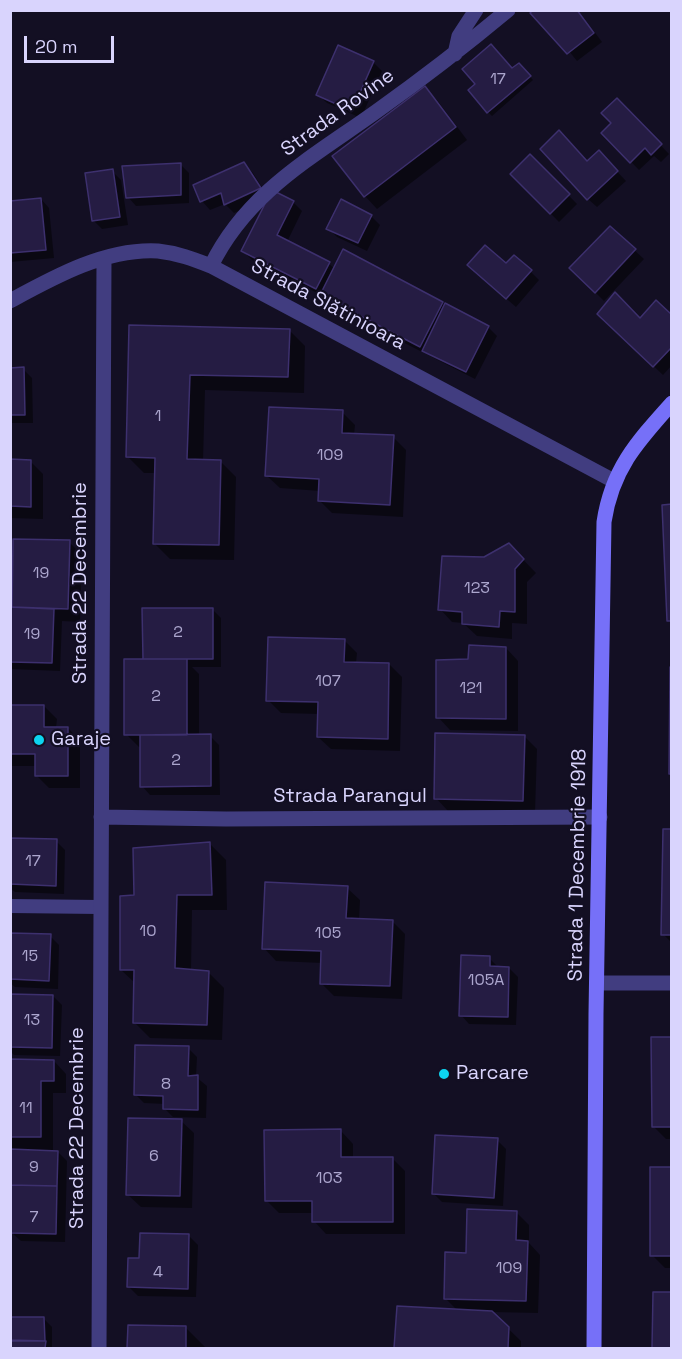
<!DOCTYPE html>
<html>
<head>
<meta charset="utf-8">
<style>
	body { margin:0 }
	#map { position:relative; width:682px; height:1359px; overflow:hidden; background:#130f23; font-family:"Space Grotesk",sans-serif }
	canvas { display:block }
	.frame { position:absolute; inset:0; border:12px solid #d9d4fd; pointer-events:none }
	.scale { position:absolute; left:24px; top:36px; width:90px; height:27px; box-sizing:border-box; border:3px solid #d9d4fd; border-top:0; padding-left:8px; font-size:18px; line-height:21px; white-space:nowrap; color:#d9d4fd; -webkit-text-stroke:4px #130f23; paint-order:stroke }
</style>
</head>
<body>
<div id="map">
<canvas width="682" height="1359"></canvas>
<div class="frame"></div>
<div class="scale">20 m</div>
</div>
<script>
const g = document.querySelector('canvas').getContext('2d');
g.lineJoin = 'round';
function fill(path, color) { g.fillStyle = color; g.fill(path, 'evenodd'); }
function stroke(path, color, width, dash) { g.strokeStyle = color; g.lineWidth = width; g.lineCap = dash ? 'butt' : 'round'; g.setLineDash(dash || []); g.stroke(path); }
function write(font, color, halo, rows, align = 'center') {
  g.font = font + ' "Space Grotesk",sans-serif'; g.lineWidth = 4.5; g.setLineDash([]); g.textBaseline = 'middle'; g.strokeStyle = halo; g.fillStyle = color; for (const [text, x, y, turn = 0] of rows) {
    g.save(); g.translate(x, y); g.rotate((+turn || 0) * Math.PI / 180); g.textAlign = isNaN(turn) ? turn : align; if (halo) g.strokeText(text, 0, 0); g.fillText(text, 0, 0); g.restore();
  }
}
fill(new Path2D(`
	M536 10H578L602 42 577 61Z
	M373 62 382 71 361 118 327 103 318 95Z
	M519 65 533 80 492 116 488 112 513 70Z
	M425 88 437 100 467 140 377 209 365 196Z
	M617 100 669 154 661 162 654 156 639 170 603 133 613 124Z
	M530 156 577 204 559 222 512 174Z
	M607 161 626 181 597 207 588 199Z
	M180 164 189 173V203L136 206 128 197Z
	M244 164 253 173 268 197 234 213 225 204 210 210 202 201 195 186Z
	M112 171 121 180 128 225 102 229 93 220Z
	M273 192 293 202 302 211 287 242 329 264 335 269 344 251 488 327 497 336 475 379 334 307 323 296 252 260 243 251Z
	M41 199 49 208 54 258 10 262V202Z
	M371 216 380 225 367 251 337 237 328 228Z
	M610 228 644 259 604 301 571 268Z
	M530 271 539 280 516 307 478 274Z
	M599 314 640 320 672 317V365L663 375Z
	M131 326 289 330 305 346 304 393 205 390 203 461H220L236 477 234 560 170 559 154 543 156 473H144L128 457Z
	M10 369H23L32 378 33 423H10Z
	M342 412 355 425 354 435 393 437 406 450 403 517 332 513 320 501V491L280 488 267 476Z
	M10 461 31 462 43 474V519L10 518Z
	M69 542 82 555 80 622 62 621 60 671 10 669V609H15L13 607Z
	M508 544 536 573 527 582V624L512 623V639L477 636 463 623 452 622 440 609 485 558Z
	M212 609 221 618V667H192L199 674V736H210L219 745 220 795H150L142 786 141 747H139L126 734 147 661Z
	M344 640 357 653 356 663 389 664 402 677 400 751 331 749 318 737 319 714 281 713 268 700Z
	M506 648 518 661V731L450 730 438 717 469 660Z
	M10 706H44L57 719 56 728H68L80 741V788H49L36 775V766H10Z
	M524 736 537 749 535 813 448 811 436 798Z
	M672 831V943L663 934Z
	M10 839 56 841 65 850 64 894 15 892 10 888Z
	M210 844 226 860 227 910H192L191 971 208 972 224 988 222 1040 150 1038 134 1022 135 983 121 970 136 897Z
	M347 888 360 900 359 920 392 921 405 934 402 999 334 996 321 983 322 963 276 961 264 948Z
	M10 934 50 936 59 945 58 989 15 987 10 983Z
	M489 958 498 967 509 968 518 977 516 1025 469 1024 461 1015Z
	M10 995 53 996 62 1005 60 1056 14 1055 10 1051Z
	M672 1039V1139H666L653 1126Z
	M188 1048 197 1057 196 1077 207 1086 206 1118 173 1117 165 1109V1104L144 1103 136 1095Z
	M10 1061H54L66 1074V1093H53V1152H58L67 1161 65 1242 21 1241 12 1233V1212H10Z
	M181 1121 194 1133 192 1208 141 1207 128 1195Z
	M341 1131 353 1144V1159L392 1158 405 1171V1234H326L314 1221V1213H279L266 1200Z
	M497 1140 506 1149 503 1206 442 1202 433 1193Z
	M672 1169V1268H665L652 1255Z
	M516 1212 529 1225V1243L540 1255 538 1313 491 1312 521 1341V1348H396L398 1307 458 1311 445 1298 467 1254Z
	M189 1236 198 1245 196 1297 138 1296 129 1287 141 1260Z
	M10 1319H44L52 1327V1348H10Z
	M129 1327 186 1328 206 1348H129Z`), '#0007');
const building = new Path2D(`
	M533 10H577L594 33 567 54 530 13Z
	M491 44 512 68 519 63 531 76 487 113 468 90 475 84 462 69Z
	M338 45 374 61 352 111 316 95Z
	M425 86 456 127 364 197 332 156Z
	M617 98 662 144 651 155 645 148 630 163 601 133 611 123 601 113Z
	M559 130 587 161 599 150 618 171 587 200 540 149Z
	M530 154 570 194 550 214 510 174Z
	M244 162 261 188 224 205 221 193 200 202 193 185Z
	M181 163V195L126 198 122 166Z
	M113 169 120 217 92 221 85 173Z
	M272 190 294 201 277 235 330 262 316 289 241 251Z
	M41 198 46 250 10 253V201Z
	M341 199 372 215 358 243 326 229Z
	M610 226 636 249 595 293 569 268Z
	M485 245 506 263 514 255 532 270 506 299 467 265Z
	M343 249 443 302 420 347 320 295Z
	M615 292 640 318 656 300 672 315V347L653 367 597 314Z
	M445 303 489 326 466 372 422 351Z
	M129 325 290 329 288 377 190 375 187 459 221 460 219 545 153 544 155 458 126 457Z
	M24 367 25 415H10V368Z
	M269 407 343 410 342 433 394 435 390 505 318 501 319 479 265 476Z
	M10 459 31 460V507L10 506Z
	M672 504V621H667L662 505Z
	M13 539 70 540 68 609 12 607Z
	M509 543 524 559 515 569V612L500 611 499 627 462 624V612L438 610 442 556 484 557Z
	M10 607 54 609 52 663 10 662Z
	M142 608H213V659H143Z
	M268 637 345 639 344 662 389 663 388 739 317 737 318 702 266 701Z
	M469 645 506 647V719L436 718V660L468 659Z
	M124 659H187V735H124Z
	M670 667H672V774H669Z
	M10 705H44V727H68V776H35V754H10Z
	M435 733 525 735 523 801 434 799Z
	M211 734V786L140 787V735Z
	M663 829H672V935H661Z
	M10 838 57 839 56 886 10 884Z
	M210 842 212 895H177L175 968 209 971 207 1025 133 1023 134 970H120V896L134 895 133 848Z
	M265 882 348 886 346 918 393 920 390 986 320 984 321 951 262 949Z
	M10 933 51 934 49 981 10 979Z
	M461 955 490 956V966L509 967 508 1017 459 1016Z
	M10 994 53 995 52 1048 10 1047Z
	M651 1037H672V1127H652Z
	M135 1045 189 1046 188 1076 198 1075V1110L163 1109V1096L134 1095Z
	M10 1059 54 1060V1081H41V1137H10Z
	M128 1118 182 1119 180 1196 126 1195Z
	M341 1129V1157H393V1222H312V1201H265L264 1130Z
	M435 1135 498 1138 494 1198 432 1194Z
	M10 1149 58 1151 57 1186 10 1185Z
	M650 1167H672V1256H650Z
	M10 1185 57 1186 56 1234 11 1233Z
	M467 1209 517 1211 516 1240 528 1241 526 1301 444 1299 445 1252 466 1253Z
	M140 1233 189 1234 188 1289 127 1287 128 1258H139Z
	M653 1292H672V1348H652Z
	M397 1306 492 1311 509 1327 508 1348H394Z
	M10 1317H44L45 1341H10Z
	M128 1325 186 1326V1348H127Z
	M10 1340 46 1341 45 1348H10Z`);
fill(building, '#251c43');
stroke(building, '#3d306e', 1.5);
stroke(new Path2D(`
	M10 906 100 907`), '#413d80', 14);
stroke(new Path2D(`
	M455 54 459 36 476 10
	M211 266C247 192 313 157 377 111 422 79 466 45 508 10
	M10 301C54 277 106 248 158 251 177 253 193 259 211 266L614 481
	M101 817 226 819 600 817
	M597 983H672
	M99 1348 104 260`), '#413d80', 15);
stroke(new Path2D(`
	M594 1348 596 1013 604 522C612 469 637 442 672 403`), '#7670f8', 15);
for (const [x, y, r, color] of [
	[39,740,6,"#0dd4f0"],
	[444,1074,6,"#0dd4f0"]
]) { const dot = new Path2D(); dot.arc(x, y, r, 0, 2 * Math.PI); g.fillStyle = color; g.fill(dot); stroke(dot, '#130f23', 2); }
write('16px', '#aca6ce', null, [
	["17",498,80],
	["1",158,417],
	["109",330,456],
	["19",41,574],
	["123",477,589],
	["2",178,633],
	["19",32,635],
	["107",328,682],
	["121",471,689],
	["2",156,697],
	["2",176,761],
	["17",33,862],
	["10",148,932],
	["105",328,934],
	["15",30,957],
	["105A",486,981],
	["13",32,1021],
	["8",166,1085],
	["11",26,1109],
	["6",154,1157],
	["9",34,1168],
	["103",329,1179],
	["7",34,1218],
	["109",509,1269],
	["4",158,1273]
]);
write('20px', '#d9d4fd', '#130f23', [
	["Strada Rovine",338,113,-36],
	["Strada Slătinioara",328,305,28],
	["Strada 22 Decembrie",81,583,-90],
	["Strada Parangul",350,797],
	["Strada 1 Decembrie 1918",578,865,-89],
	["Strada 22 Decembrie",78,1128,-90]
]);
write('20px', '#d9d4fd', '#130f23', [
	["Garaje",51,740],
	["Parcare",456,1074]
], 'left');
</script>
</body>
</html>
